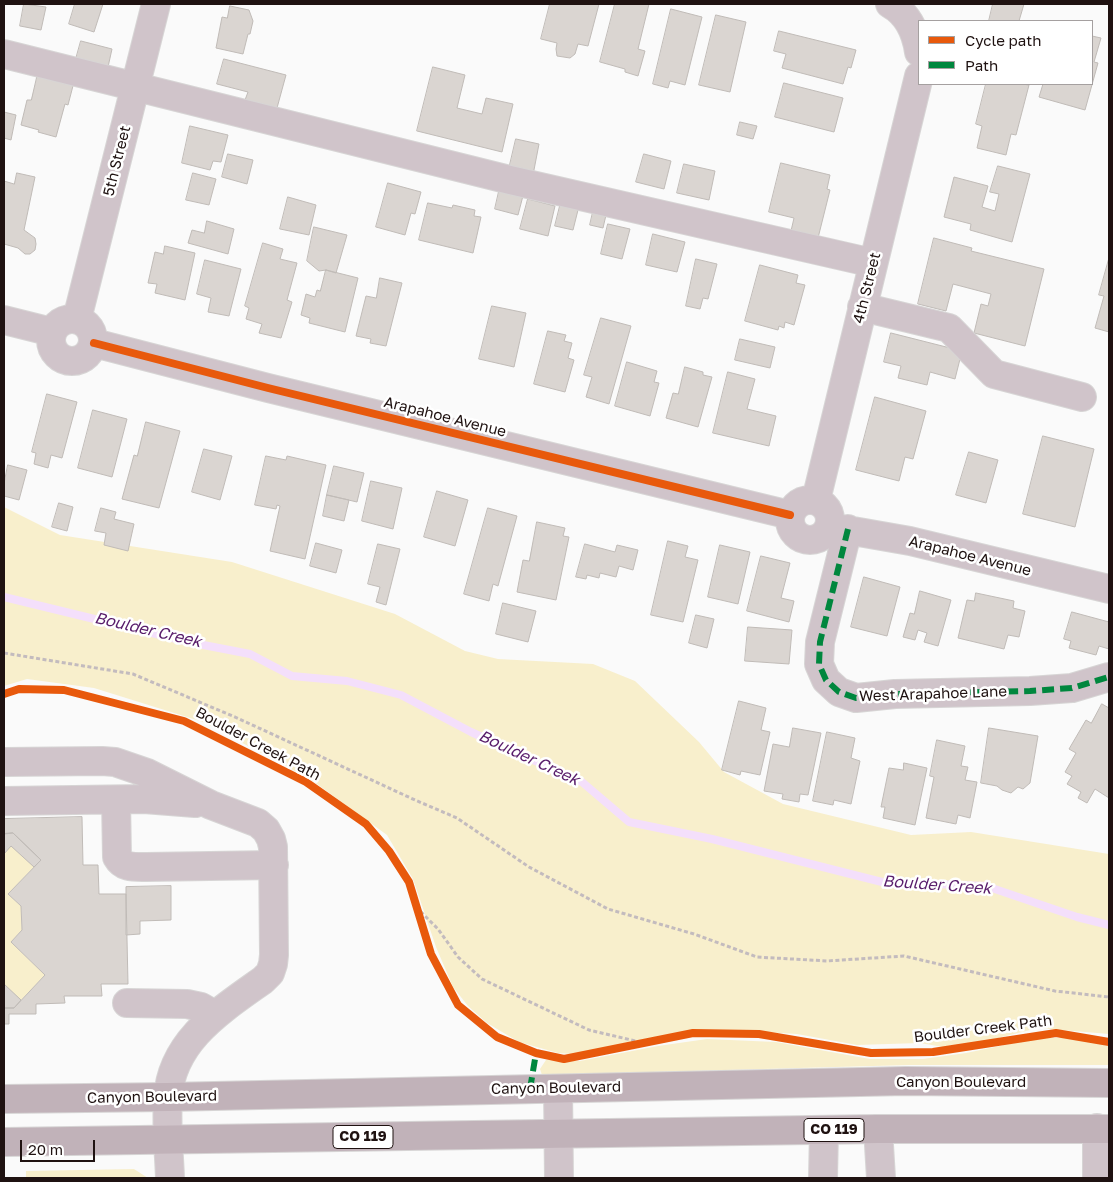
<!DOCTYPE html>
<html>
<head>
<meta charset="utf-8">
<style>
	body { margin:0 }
	#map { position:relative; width:1113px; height:1182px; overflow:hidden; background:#fafafa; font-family:"Golos Text",sans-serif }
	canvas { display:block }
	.frame { position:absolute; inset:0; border:5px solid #1f1211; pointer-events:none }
	.legend { position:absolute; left:918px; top:20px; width:175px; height:65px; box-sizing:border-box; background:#fff; border:1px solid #a5a0a0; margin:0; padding:6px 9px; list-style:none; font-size:15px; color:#1f1211 }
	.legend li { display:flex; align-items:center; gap:10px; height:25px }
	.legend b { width:25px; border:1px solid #a5a0a0 }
	.scale { position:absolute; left:20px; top:1140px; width:75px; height:22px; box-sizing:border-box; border:2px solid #1f1211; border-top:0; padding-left:6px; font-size:15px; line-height:18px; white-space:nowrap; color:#1f1211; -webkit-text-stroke:4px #fff; paint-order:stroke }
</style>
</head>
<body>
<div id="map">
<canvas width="1113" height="1182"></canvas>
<div class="frame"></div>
<ul class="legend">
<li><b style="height:6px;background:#e8590c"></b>Cycle path</li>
<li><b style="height:6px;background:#00873e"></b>Path</li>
</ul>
<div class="scale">20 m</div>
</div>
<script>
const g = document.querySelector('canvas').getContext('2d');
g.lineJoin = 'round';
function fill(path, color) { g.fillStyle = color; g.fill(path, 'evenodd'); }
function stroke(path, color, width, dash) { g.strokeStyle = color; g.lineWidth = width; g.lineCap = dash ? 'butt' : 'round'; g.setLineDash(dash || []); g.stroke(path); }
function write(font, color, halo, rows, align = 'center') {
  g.font = font + ' "Golos Text",sans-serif'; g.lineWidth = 5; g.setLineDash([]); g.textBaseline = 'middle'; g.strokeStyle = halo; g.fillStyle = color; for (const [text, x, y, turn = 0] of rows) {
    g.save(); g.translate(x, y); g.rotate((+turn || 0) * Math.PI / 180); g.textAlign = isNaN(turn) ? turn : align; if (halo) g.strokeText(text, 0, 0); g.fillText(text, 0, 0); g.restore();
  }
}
fill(new Path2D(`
	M4 507 60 535 232 562 395 614 465 651 498 659 593 664 635 681 699 742 724 772 783 804 911 835 971 832 1109 854V1034L1038 1028 954 1049 920 1043 857 1045 797 1034 729 1030 696 1033 583 1055 558 1053 519 1042 487 1023 468 1006 453 987 436 947 413 879 387 835 310 779 203 722 94 688 27 679 4 686Z
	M13 833 41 860 8 894 21 906 22 930 11 942 45 975 14 1008H4V834Z
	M1039 1038H1074L1109 1046V1065H909L542 1075 540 1069 546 1060 580 1061 658 1046 707 1039 776 1042 870 1059H923L966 1053Z
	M134 1169 148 1178H26V1171Z`), '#f8efcc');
stroke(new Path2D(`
	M4 597 193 643 250 654 292 676 347 681 401 695 471 732 582 782 629 822 712 839 882 882 986 886 1077 917 1109 925`), '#f4dffb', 8);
const building = new Path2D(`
	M24 4 46 7 41 30 20 26Z
	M75 4H103L94 32 69 24Z
	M550 4H599L588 46 578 44 575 54 570 58 557 56 556 49 557 43 541 39Z
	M615 4H649L638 49 645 51 638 76 625 72V69L600 62Z
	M993 4H1024L1019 21H989Z
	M230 6 249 10 253 21 250 34H248L243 54 216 48 222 17 227 18Z
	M671 9 702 17 685 85 670 81 668 88 653 84Z
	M716 15 746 22 730 92 699 85Z
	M779 31 856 50 851 68 848 67 843 84 782 68 786 54 774 51Z
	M1092 36 1101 38 1094 62 1098 63 1085 110 1039 97 1043 84H1092Z
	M81 41 112 49 108 67 76 59Z
	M224 59 286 75 277 108 245 100 248 92 217 84Z
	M433 67 465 75 457 108 482 114 486 98 513 104 502 152 417 131Z
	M38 73 74 82 68 105 65 104 56 137 38 132 39 130 21 125 27 100H31Z
	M784 83 843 98 834 132 775 117Z
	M986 84H1022L1029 85 1016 135 1011 134 1006 155 977 148 982 126 976 124Z
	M4 112 16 115 11 140 4 138Z
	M740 122 757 126 753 139 737 135Z
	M190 126 228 135 221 162 213 161 210 170 182 163Z
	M516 139 539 144 533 175 509 169Z
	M228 154 253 160 247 184 222 177Z
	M644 154 671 161 664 189 636 182Z
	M781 163 830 175 827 189 830 190 818 238 791 231 794 218 769 212Z
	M684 164 715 171 709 200 677 193Z
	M998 166 1030 174 1012 242 970 230 971 224 944 217 954 177 988 186 982 207 995 211 999 194 990 192Z
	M17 173 35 177 24 230 35 238 36 244 35 250 30 254H25L18 248 4 244V181L14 184Z
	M193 173 216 179 209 205 186 200Z
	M388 183 421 192 415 214 411 213 405 235 376 227Z
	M500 187 524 192 518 215 495 209Z
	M288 197 316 205 309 235 280 229Z
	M528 199 555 206 548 236 520 229Z
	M561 202 579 206 573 230 555 226Z
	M428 203 452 208 453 205 475 210 474 216 481 217 473 253 419 240Z
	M593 212 606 215 603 228 590 225Z
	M207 221 234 229 228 254 188 243 192 230 204 233Z
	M608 224 630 229 622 259 601 254Z
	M314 227 347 235 336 273 326 270 319 271 307 261Z
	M653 234 685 242 677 272 646 265Z
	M934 238 972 248 971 251 1044 269 1025 346 974 333 981 304 988 306 991 294 953 284 946 311 918 304Z
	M263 243 283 249 280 259 297 263 287 300 292 302 281 338 259 333 262 324 246 319 249 308 245 306Z
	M165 246 195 253 185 300 155 293 157 284 148 283 155 252 163 254Z
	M1109 258V332L1095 328 1104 296 1099 295Z
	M696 259 717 264 708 299 703 298 700 309 686 306Z
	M205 260 241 269 229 316 208 312 211 298 197 294Z
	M760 265 798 275 796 283 805 285 794 325 785 322 784 328 779 326 778 330 745 321Z
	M326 270 358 278 345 332 309 323 310 318 301 315 306 294 315 297 317 290 320 291Z
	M380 278 402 283 386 346 370 343 371 339 356 336 366 296 376 298Z
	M492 306 526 313 514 367 479 359Z
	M601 318 631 326 609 404 586 397 592 377 584 375Z
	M548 331 566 335 564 341 572 343 568 358 574 360 565 392 534 384Z
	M891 333 962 351 955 379 930 372 927 385 898 378 901 366 884 362Z
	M740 339 775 347 770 368 735 360Z
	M627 362 657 371 654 382 659 383 650 416 615 406Z
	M685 367 703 372V375L712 377 698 427 666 418 673 393 678 394Z
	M728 372 755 379 747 409 776 416 769 446 713 433Z
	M47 394 77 402 62 458 51 455 48 468 34 464 36 453 32 452Z
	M875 397 926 411 913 459 905 457 899 481 856 470Z
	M93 410 127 419 112 477 78 468Z
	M146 422 180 431 159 508 122 499 134 455 137 456Z
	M1043 436 1094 449 1075 527 1023 514Z
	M204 449 232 456 220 500 192 492Z
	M969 452 998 460 986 503 956 495Z
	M266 456 286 460 287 456 326 465 305 559 270 551 280 506 277 505 276 509 255 505Z
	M8 465 27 470 19 500 4 496V484Z
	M334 466 364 473 357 502 327 495Z
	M371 481 402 488 393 529 362 521Z
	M437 491 468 500 455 546 424 537Z
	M327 495 349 500 344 521 323 516Z
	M59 503 73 507 67 531 52 527Z
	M101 508 116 512 114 519 134 524 128 551 104 545 106 533 95 531Z
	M488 508 517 516 498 586 493 584 489 601 464 594Z
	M537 522 565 528 563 536 569 537 556 600 517 592 523 560 529 561Z
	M668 541 688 546 685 557 698 560 683 622 651 615Z
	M316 543 342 550 336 573 310 566Z
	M378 544 400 549 386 605 376 602 380 587 368 584Z
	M585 544 615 552 617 545 638 550 633 570 619 566 616 577 600 573 599 578 587 575 586 579 576 577Z
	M720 545 750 552 738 604 708 597Z
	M761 556 790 563 781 598 794 601 789 622 747 611Z
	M864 577 900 587 887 636 851 627Z
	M920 591 951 600 938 646 924 642 927 633 918 630 915 640 903 637 910 613 914 614Z
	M976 593 1014 601 1013 608 1025 611 1019 637 1008 635 1004 649 958 638 967 600 974 601Z
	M503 603 536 611 528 642 496 634Z
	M1072 612 1109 622V649L1099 646 1096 655 1069 648 1071 641 1064 639Z
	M696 615 714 619 707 648 689 643Z
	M748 627 792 630 789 664 745 661Z
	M739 701 766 708 761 730 770 732 760 775 741 771 740 775 722 770Z
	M1102 704 1109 708V798L1095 789 1087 803 1078 798 1081 792 1067 784 1072 776 1065 772 1076 753 1069 749 1086 720 1091 723Z
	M793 728 821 733 808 795 800 794 799 802 782 799 783 794 764 791 773 744 789 747Z
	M989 728 1038 736 1030 783 1023 789 1018 787 1011 793 1002 790 997 786 981 783Z
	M827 732 855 738 851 758 860 761 851 804 834 800 833 805 813 801Z
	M937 740 965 746 961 766 968 767 965 780 977 782 970 818 958 815 956 824 926 818 934 777 930 776Z
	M904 763 927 768 915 825 883 818 885 807H881L889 768 903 770Z
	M82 817 83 865H98L99 894H126L128 984H101L102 996H64L65 1003 36 1004V1014H9V1024H4V1008H14L45 975 11 942 22 930 21 906 8 894 41 860 13 833 4 834V819Z
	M13 833 41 860 34 867 11 846 4 854V834Z
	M171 886V920L140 921V934L126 935V887Z
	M4 984 21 1000 14 1008H4Z`);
fill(building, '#dad5d1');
stroke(building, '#c0bbb7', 1);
const minor = new Path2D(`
	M890 4C908 14 916 32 919 52
	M4 54 510 180 873 263
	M862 307 949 328 994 374 1082 397
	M51 340a21 21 0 1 1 42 0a21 21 0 1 1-42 0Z
	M77 319 156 4
	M4 320 52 332
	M94 343 268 388 790 515
	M790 520a20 20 0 1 1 40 0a20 20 0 1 1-40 0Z
	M816 500 919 76
	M830 527 910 541 1109 589
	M848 529 820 642 819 664 826 680 839 692 856 698 895 694 1030 691 1072 688 1109 677
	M4 762 102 761 115 762 147 773 211 805 258 823 266 830 271 839 273 847 274 955 273 964 270 973 263 980C221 1010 171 1041 168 1098 166 1124 169 1152 170 1178
	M116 800 117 857C123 868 134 867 146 867L274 865
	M4 801 144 799 195 803
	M127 1003 187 1004 201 1007 215 1015
	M558 1089 559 1178
	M1097 1128V1178
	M878 1129 881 1178
	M823 1178 824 1130`);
const major = new Path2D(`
	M4 1099 168 1097 906 1081 1109 1083
	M4 1142 878 1129H1109`);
stroke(minor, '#d7d5d5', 30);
stroke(major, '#d7d5d5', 30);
stroke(new Path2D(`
	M4 653 133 674 235 717 415 800 457 818 529 867 608 909 694 934 757 957 827 961 904 956 1055 991 1109 997
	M416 907 438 929 458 957 482 979 589 1030 644 1043`), '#c3bbbe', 3, [4, 2.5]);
stroke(minor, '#d0c4ca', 28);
stroke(major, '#c1b2b9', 28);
stroke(new Path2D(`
	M848 529 820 642 819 664 826 680 839 692 856 698 895 694 1030 691 1072 688 1109 677
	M530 1089 536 1053`), '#00873e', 6, [12, 6]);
stroke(new Path2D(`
	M94 343 268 388 790 515
	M4 694 19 689 64 690 184 721 306 782 366 824 389 851 409 882 431 954 458 1005 497 1037 536 1053 564 1059 693 1033 759 1034 871 1053 933 1052 1056 1033 1109 1042`), '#e8590c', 8);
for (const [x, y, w] of [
	[834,1130,60],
	[363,1137,60]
]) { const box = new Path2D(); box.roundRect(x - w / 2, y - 11.5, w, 23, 4); g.fillStyle = '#fff'; g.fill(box); stroke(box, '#1f1211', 1); }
write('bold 14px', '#1f1211', null, [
	["CO 119",834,1130],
	["CO 119",363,1137]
]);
write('15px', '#1f1211', '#fff', [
	["5th Street",117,161,-76],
	["4th Street",867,288,-76],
	["Arapahoe Avenue",445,417,14],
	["Arapahoe Avenue",970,556,14],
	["West Arapahoe Lane",933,694,-2],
	["Boulder Creek Path",258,744,28],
	["Boulder Creek Path",983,1029,-7],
	["Canyon Boulevard",961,1082],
	["Canyon Boulevard",556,1088,-1],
	["Canyon Boulevard",152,1097,-1]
]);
write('italic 16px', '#581c6a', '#fff', [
	["Boulder Creek",148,630,13],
	["Boulder Creek",529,758,25],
	["Boulder Creek",937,885,4]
]);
</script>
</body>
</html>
